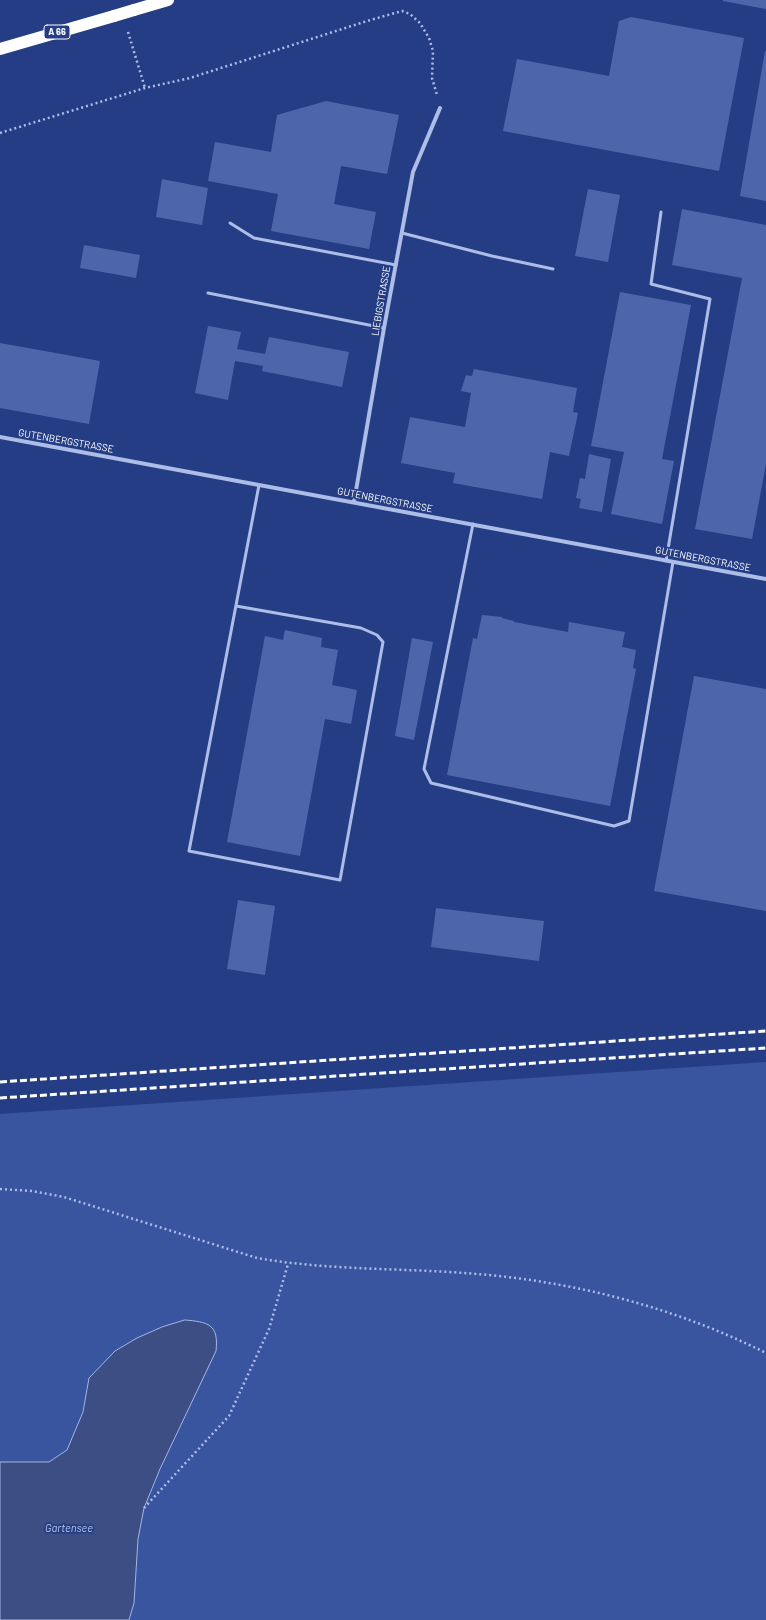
<!DOCTYPE html>
<html>
<head>
<meta charset="utf-8">
<style>
	body { margin:0 }
	canvas { display:block; background:#253d84 }
</style>
</head>
<body>
<canvas width="766" height="1620"></canvas>
<script>
const g = document.querySelector('canvas').getContext('2d');
g.lineJoin = 'round';
function fill(path, color) { g.fillStyle = color; g.fill(path, 'evenodd'); }
function stroke(path, color, width, dash) { g.strokeStyle = color; g.lineWidth = width; g.lineCap = dash ? 'butt' : 'round'; g.setLineDash(dash || []); g.stroke(path); }
function write(font, color, halo, rows, align = 'center') {
  g.font = font + ' Barlow,sans-serif'; g.lineWidth = 3.5; g.setLineDash([]); g.textBaseline = 'middle'; g.strokeStyle = halo; g.fillStyle = color; for (const [text, x, y, turn = 0] of rows) {
    g.save(); g.translate(x, y); g.rotate((+turn || 0) * Math.PI / 180); g.textAlign = isNaN(turn) ? turn : align; if (halo) g.strokeText(text, 0, 0); g.fillText(text, 0, 0); g.restore();
  }
}
fill(new Path2D(`
	M766 1062V1620H129L134 1603 138 1539 144 1508 160 1469 216 1351 89 1378 83 1412 67 1450 49 1462H0V1114Z`), '#3955a0');
const water = new Path2D(`
	M185 1320C208 1322 219 1324 216 1351L160 1469 144 1508 138 1539 134 1603 129 1620H0V1462H49L67 1450 83 1412 89 1378 115 1351 137 1338 162 1327Z`);
fill(water, '#3c4e83');
stroke(water, '#a2b6e8', 1);
fill(new Path2D(`
	M723 0H766V9L723 1Z
	M631 17 744 38 719 171 503 131 517 59 609 76 619 21Z
	M765 51H766V201L740 196Z
	M326 101 399 115 387 174 341 166 334 204 376 212 369 249 271 231 278 194 208 181 215 142 271 152 277 115Z
	M162 179 208 188 202 225 156 217Z
	M588 189 620 195 608 262 575 256Z
	M682 209 766 225V464L752 539 695 529 742 278 672 265Z
	M84 245 140 255 136 278 80 268Z
	M620 292 691 305 662 459 674 461 662 524 611 514 624 452 591 446Z
	M208 326 241 332 237 349 265 354 269 337 349 352 342 387 262 371 263 366 235 361 228 400 195 393Z
	M0 343 100 361 89 424 0 408Z
	M474 369 577 388 573 412 578 413 569 456 550 452 542 499 453 483 455 473 401 463 410 417 465 427 471 393 461 391 466 375 472 376Z
	M589 454 611 459 602 512 579 508 581 499 576 498 580 478 585 479Z
	M482 615 502 617V618L514 621V622L568 632 569 622 625 632 622 647 636 650 633 668 636 669 610 806 447 775 473 638 477 639Z
	M285 630 322 638 321 647 338 650 332 685 357 690 351 724 325 719 300 856 227 842 265 636 283 640Z
	M412 638 433 642 414 740 395 736Z
	M694 676 766 689V911L654 891Z
	M238 900 275 906 265 975 227 969Z
	M436 908 544 921 539 961 431 947Z`), '#4d66ab');
stroke(new Path2D(`
	M128 32 145 88
	M0 133 145 88 190 78 367 21 402 11 410 14 420 23 429 38 433 51 432 78 437 95
	M0 1189 32 1191 64 1197 257 1258C325 1270 395 1268 464 1273 569 1280 672 1306 766 1353
	M144 1508 229 1416 269 1329 288 1264`), '#adbde8', 2.5, [2, 3]);
stroke(new Path2D(`
	M661 212 651 284 710 299 666 561
	M230 223 254 238 396 265
	M402 233 492 256 553 269
	M208 293 384 328
	M473 524 424 769 431 783 614 826 629 821 673 562
	M236 606 361 628 377 635 383 642 340 880 189 851 259 485`), '#adbde8', 3);
stroke(new Path2D(`
	M0 437 766 579
	M354 502 384 328 413 172 440 108`), '#adbde8', 4);
stroke(new Path2D(`
	M134 10 168 0
	M0 49 114 16`), '#fff', 12);
stroke(new Path2D(`
	M0 1082 766 1031
	M0 1098 766 1048`), '#fff', 3, [7, 3]);
stroke(new Path2D(`
	M114 16 134 10`), '#fff', 12);
for (const [x, y, w] of [
	[57,32,26]
]) { const box = new Path2D(); box.roundRect(x - w / 2, y - 7, w, 14, 3); g.fillStyle = '#253d84'; g.fill(box); stroke(box, '#fff', 1); }
write('bold 9px', '#fff', null, [
	["A 66",57,32]
]);
write('10px', '#fff', '#253d84', [
	["LIEBIGSTRASSE",381,301,-80],
	["GUTENBERGSTRASSE",66,441,10],
	["GUTENBERGSTRASSE",385,500,11],
	["GUTENBERGSTRASSE",703,559,11]
]);
write('italic 11px', '#b9c8ef', '#253d84', [
	["Gartensee",69,1528]
]);
</script>
</body>
</html>
